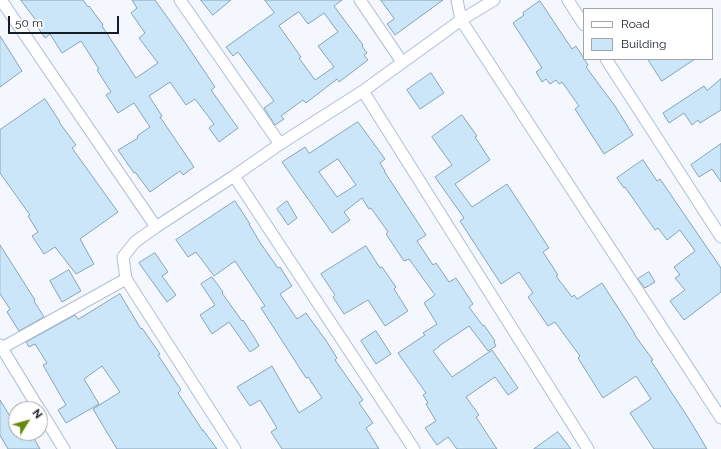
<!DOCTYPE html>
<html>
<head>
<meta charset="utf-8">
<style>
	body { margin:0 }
	#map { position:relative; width:721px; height:449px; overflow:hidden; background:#f4f7fd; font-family:Raleway,sans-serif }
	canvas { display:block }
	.legend { position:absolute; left:583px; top:8px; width:130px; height:52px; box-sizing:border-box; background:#fff; border:1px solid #a2a5a9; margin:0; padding:5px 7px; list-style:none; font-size:12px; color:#171d27 }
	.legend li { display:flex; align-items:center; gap:8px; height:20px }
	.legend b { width:20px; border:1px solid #a2a5a9 }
	.north { position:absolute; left:8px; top:401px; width:40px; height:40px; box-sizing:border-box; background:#fff; border:1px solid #a2a5a9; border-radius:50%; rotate:53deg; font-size:11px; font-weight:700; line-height:16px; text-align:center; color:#171d27 }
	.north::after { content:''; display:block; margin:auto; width:14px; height:18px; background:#66890e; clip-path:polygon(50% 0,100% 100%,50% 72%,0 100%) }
	.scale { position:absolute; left:8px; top:16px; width:111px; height:18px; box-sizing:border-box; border:2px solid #171d27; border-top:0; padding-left:5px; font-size:12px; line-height:14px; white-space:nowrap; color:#171d27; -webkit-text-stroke:3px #fff; paint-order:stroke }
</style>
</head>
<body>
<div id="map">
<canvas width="721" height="449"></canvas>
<ul class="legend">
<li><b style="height:5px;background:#fff"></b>Road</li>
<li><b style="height:11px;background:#cbe6f8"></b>Building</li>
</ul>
<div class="north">N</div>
<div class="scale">50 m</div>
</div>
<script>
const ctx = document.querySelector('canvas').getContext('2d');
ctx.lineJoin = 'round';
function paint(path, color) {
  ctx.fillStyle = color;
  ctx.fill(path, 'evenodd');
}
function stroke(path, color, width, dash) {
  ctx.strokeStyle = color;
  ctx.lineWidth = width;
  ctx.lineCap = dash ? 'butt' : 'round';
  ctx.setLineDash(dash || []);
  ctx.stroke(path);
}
const building = new Path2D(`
	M21,0H83L88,7L89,6L103,25L102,26L136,78L158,63L139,38L145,33L131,13L137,8L132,0H155L182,38L215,87L211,90L238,128L219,142L209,128L214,124L195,99L186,105L170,82L149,96L162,116L160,117L194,167L183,175L180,171L150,192L135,172L134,173L118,150L138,138L137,136L150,127L134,103L118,113L106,95L111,92L97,70L99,69L81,41L62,53L50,34L45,38L34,22L36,21Z
	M201,0H231L213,15Z
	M265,0H342L334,6L363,45L362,46L367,53L364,55L368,60L339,82L337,79L306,103L303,100L281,116L284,119L275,125L264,108L274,101L238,52L233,56L226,47L274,13ZM299,12L308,24L324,13L338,32L318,46L334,67L315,80L299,58L301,57L279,26Z
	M381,0H443L395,35L387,24L394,19Z
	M540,1L572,49L576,46L588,65L586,67L615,106L633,135L604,154L575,109L579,106L562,82L559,84L556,80L550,84L546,79L542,82L536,72L542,68L513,23L524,15L523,13Z
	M0,36L22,71L0,87Z
	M648,59H695L662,81Z
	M431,73L444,93L420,109L407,90Z
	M721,79V110L700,123L698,120L692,125L684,113L669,123L663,113L704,86L707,90Z
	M45,99L60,122H59L76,145L72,148L118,212L80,239L94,264L76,274L55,247L44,254L32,236L38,232L28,216L30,215L0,173V130Z
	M462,115L477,136L475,137L490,160L455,184L472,207L507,184L549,248L543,252L558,275L556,276L572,297L574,295L577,299L602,283L635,334H634L653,360L651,361L689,419L707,449H654L630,413L651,399L636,376L603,398L578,358L580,356L555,322L548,326L528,297L533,293L519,272L501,284L460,221L464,218L435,177L452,165L432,137Z
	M358,122L385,159L380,163L385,171H384L426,235L417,241L433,265L436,263L449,282L456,278L473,304L469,307L483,326L484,325L495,341L494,342L496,346L488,351L469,326L439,346V347L433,351L452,377L492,350L518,388L508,395L495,377L466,397L479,415L476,417L497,449H457L448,437L437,445L425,428L436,421L426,404L428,403L423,395L426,393L398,353L425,335L423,333L437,324L424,303L435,295L409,259L404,261L386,234L388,232L371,208L369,209L362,198L344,212L350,220L332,233L282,162L305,147L309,153ZM338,159L356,185L337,197L319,172Z
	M721,144V182L712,169L699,177L691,165Z
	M643,160L657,181L660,179L721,268V292L684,320L670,301L685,290L675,278L680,275L674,267L695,251L680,230L667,240L658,228L655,230L625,187L624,188L617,178Z
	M235,201L250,224H249L261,244L278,268L280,267L292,286L280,294L297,319L306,313L327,342L337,358L335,360L363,400L359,403L373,423L366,428L379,449H282L271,432L277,428L260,400L250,406L237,387L272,366L299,413L322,398L308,377L306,378L261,308L265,306L235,261L214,276L196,252L188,257L176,240Z
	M287,201L297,218L288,225L277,209Z
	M0,245L35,300L34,301L44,317L19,331L7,312L10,309L0,294Z
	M366,246L380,268L382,267L396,287L394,289L408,311L385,326L368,300L344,314L333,297L335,295L321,274Z
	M155,253L168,272L162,276L176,295L167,302L139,263Z
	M69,270L81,291L62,302L50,281Z
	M649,272L655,282L645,288L638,279Z
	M212,277L223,292L222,293L242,321L243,320L257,342L259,346L250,352L229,322L212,334L200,315L215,305L201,284Z
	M120,294L141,329L142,328L160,354L158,355L181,390L178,393L203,431V430L217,449H117L93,409L120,392L102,366L84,379L99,404L66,423L58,410L66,405L43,365L47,363L35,344L29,347L26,342L75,315L78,319Z
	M376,331L391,354L376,364L361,341Z
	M0,400L16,426V433H31L40,449H8L0,435Z
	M558,432L571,449H534Z`);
const minor = new Path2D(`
	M1,0L156,227
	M180,0L280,144
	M360,0L402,62
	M457,0L461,20L721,418
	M568,0L584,25
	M606,59L721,237
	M363,91L588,449
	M234,176L414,449
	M0,345L39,409
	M0,349L126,279
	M40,410L64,449
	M235,449L126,279L123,257L135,242L156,227L234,176L280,144L363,91L461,20L494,0`);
paint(building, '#cbe6f8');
stroke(building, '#86a4b7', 1);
stroke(minor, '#afbeda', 13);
stroke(minor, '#fff', 11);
</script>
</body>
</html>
